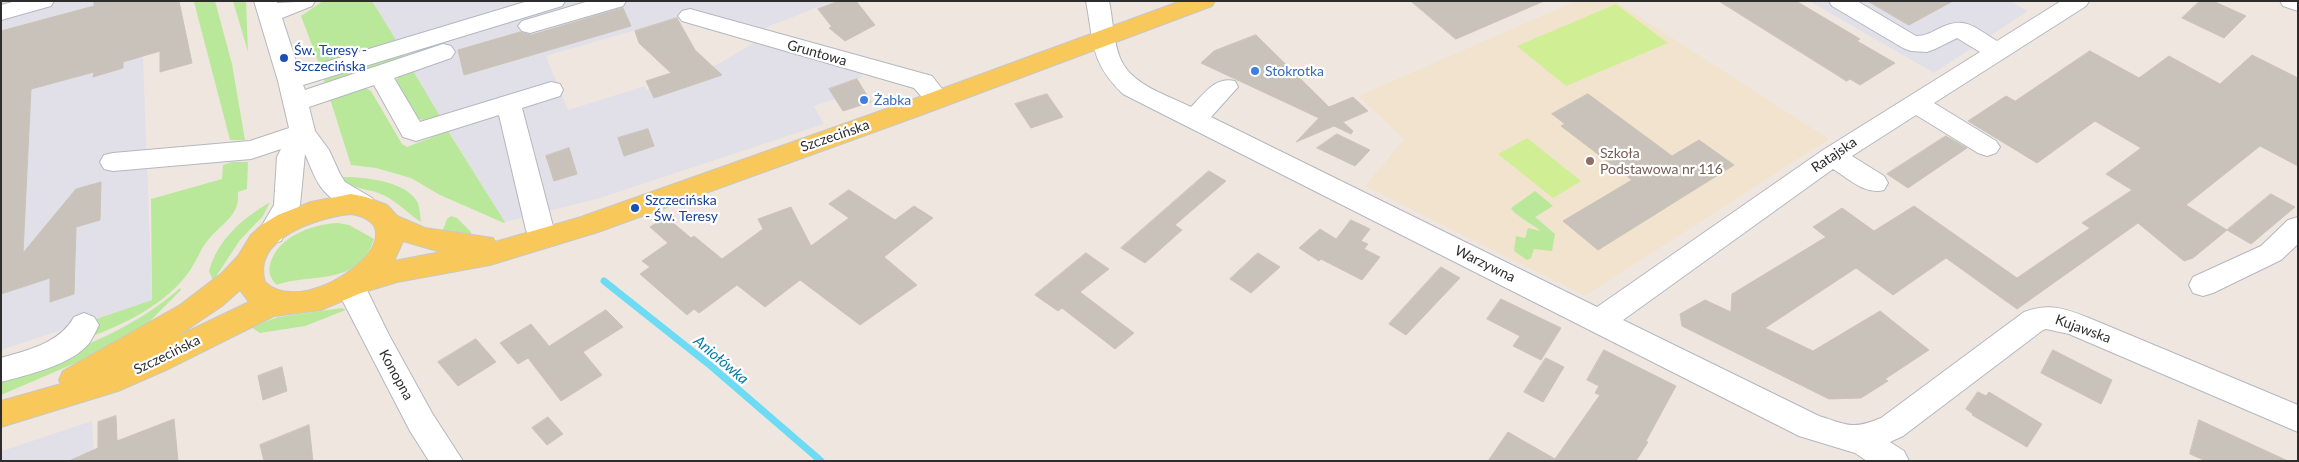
<!DOCTYPE html>
<html>
<head>
<meta charset="utf-8">
<style>
	body { margin:0 }
	#map { position:relative; width:2299px; height:462px; overflow:hidden; background:#efe7df; font-family:Lato,sans-serif }
	canvas { display:block }
	.frame { position:absolute; inset:0; border:2px solid #2d2d2d; pointer-events:none }
</style>
</head>
<body>
<div id="map">
<canvas width="2299" height="462"></canvas>
<div class="frame"></div>
</div>
<script>
const ctx = document.querySelector('canvas').getContext('2d');
ctx.lineJoin = 'round';
function paint(path, color) {
  ctx.fillStyle = color;
  ctx.fill(path, 'evenodd');
}
function stroke(path, color, width, dash) {
  ctx.strokeStyle = color;
  ctx.lineWidth = width;
  ctx.lineCap = dash ? 'butt' : 'round';
  ctx.setLineDash(dash || []);
  ctx.stroke(path);
}
function write(font, color, halo, rows, align = 'center') {
  ctx.font = font + ' Lato,sans-serif';
  ctx.lineWidth = 4.5;
  ctx.setLineDash([]);
  ctx.textBaseline = 'middle';
  ctx.strokeStyle = halo;
  ctx.fillStyle = color;
  for (const [text, x, y, turn = 0] of rows) {
    ctx.save();
    ctx.translate(x, y);
    ctx.rotate((+turn || 0) * Math.PI / 180);
    ctx.textAlign = isNaN(turn) ? turn : align;
    if (halo) ctx.strokeText(text, 0, 0);
    ctx.fillText(text, 0, 0);
    ctx.restore();
  }
}
const industrial = new Path2D(`
	M1,1H179L192,63L160,72V52L143,56L152,300L1,350Z
	M372,1H834L762,29L698,12L546,56L568,110L645,86L646,90L685,77L720,63L757,41L857,70L863,77L830,89L835,99L814,106L824,124L600,198L505,222L425,93Z
	M1809,1H2010L2028,11L1934,73Z
	M92,421L94,452L69,461H2V451Z`);
const education = new Path2D(`
	M1576,1H1615L1829,139L1585,296L1365,186L1404,139L1358,96Z`);
const green = new Path2D(`
	M215,1L232,64L245,140H230L194,2Z
	M233,1H246L248,52Z
	M323,1H372L396,40L319,64L301,16Z
	M401,50L405,57L325,83L323,77Z
	M412,69L441,118L428,121L414,118L395,81L401,74Z
	M360,87L366,88L371,91L402,144L407,147L448,131L505,222L504,223L440,195L411,178L376,168L351,165L330,99Z
	M232,162H248L247,189L238,192C240,216 223,222 209,239C200,249 197,261 189,272C166,304 125,324 90,337L97,327L96,319L152,300L151,199L222,179L223,165Z
	M340,177C362,176 408,181 418,203C420,209 420,216 421,222C408,214 397,201 383,195C369,188 350,190 340,177Z
	M1535,191L1553,206L1535,217L1555,234L1552,251L1534,249L1531,258L1527,260L1514,251L1516,236L1525,238L1528,228L1541,231C1534,225 1514,215 1511,208Z
	M270,202L263,216L240,240L213,281L209,271C218,239 242,219 270,202Z
	M451,216L457,218L471,232V237L442,232L447,219Z
	M338,223L349,225L374,239C357,288 312,272 277,285C271,280 268,273 270,265C276,237 313,224 338,223Z
	M180,288L181,290L141,330L87,358L1,395V379C63,354 130,333 180,288Z
	M342,308L346,310L305,326L260,333L251,327L278,317Z`);
const pitch = new Path2D(`
	M1616,4L1668,43L1566,86L1517,46Z
	M1527,138L1581,181L1553,198L1498,154Z`);
const stream = new Path2D(`
	M604,281L711,366L821,461`);
const building = new Path2D(`
	M94,1H179L192,63L160,72V51L123,62V68L93,77L94,72L31,89L23,253L76,189L101,182L100,220L76,227L74,294L50,302V278L1,294V31L94,6Z
	M839,1H856L875,25L845,41L829,28L832,27L818,9Z
	M1411,1H1544L1456,39Z
	M1719,1H1796L1860,39L1857,41L1895,63L1860,85L1850,79L1847,81Z
	M1868,1H1953L1909,25Z
	M2200,1H2213L2246,16L2224,38L2182,18Z
	M623,8L631,26L464,75L458,50L520,32L531,35Z
	M677,18L695,50L722,75L654,98L646,81L671,73L639,43L635,31Z
	M1256,35L1329,107L1353,97L1368,111L1343,122L1353,131L1351,134L1334,126L1296,142L1319,118L1201,63L1214,51Z
	M2090,51L2139,78L2169,56L2220,84L2252,55L2298,78V166L2260,146L2186,205L2227,230L2193,258L2184,261L2138,223L2017,309L1946,258L1893,295L1856,268L1765,328L1813,351L1880,311L1929,350L1885,379L1888,381L1861,398L1829,399L1682,326L1680,314L1705,300L1731,312L1732,294L1826,237L1813,227L1842,208L1874,231L1914,206L2017,278L2090,228L2082,223L2132,190L2106,174L2141,148L2095,121L2037,163L1968,121L2006,96L2015,101Z
	M857,79L871,102L843,111L829,89Z
	M1047,94L1063,117L1031,128L1015,104Z
	M1588,94L1672,156L1699,140L1734,165L1598,250L1563,221L1632,180L1561,126L1565,124L1552,114Z
	M648,129L654,146L624,156L618,138Z
	M1337,134L1370,150L1355,166L1317,148Z
	M1946,136L1967,148L1908,188L1887,174Z
	M569,148L577,174L554,181L546,156Z
	M1209,171L1226,181L1175,225L1182,230L1145,263L1121,248Z
	M849,190L895,220L914,206L933,218L884,257L917,285L860,325L800,280L765,307L737,285L699,313L694,309L687,315L640,274L650,267L642,261L668,243L650,227L666,217L691,238L694,236L722,259L763,229L758,219L791,207L811,246L849,218L829,204Z
	M2271,194L2295,207L2251,244L2227,230Z
	M1351,220L1370,229L1361,241L1368,244L1364,249L1380,257L1362,280L1321,259L1319,261L1299,248L1320,229L1336,239Z
	M1086,253L1109,269L1080,292L1134,333L1115,349L1062,308L1058,311L1035,295Z
	M1258,253L1280,267L1251,293L1230,279Z
	M1441,267L1460,278L1406,335L1389,324Z
	M1501,299L1561,328L1541,360L1513,346L1520,336L1487,319Z
	M606,310L623,327L583,352L602,375L561,401L528,358L518,364L500,343L531,324L549,346Z
	M476,339L496,362L458,386L438,362Z
	M1604,350L1676,386L1646,441L1648,442L1636,461H1488L1508,432L1555,459L1600,395L1595,393L1599,386L1587,380Z
	M2053,350L2112,380L2101,404L2041,373Z
	M1546,358L1564,367L1543,402L1524,392Z
	M282,367L287,391L263,400L258,376Z
	M1978,392L1986,396L1989,392L2042,424L2027,447L1972,415L1973,414L1966,409Z
	M116,416L117,441L174,419L178,461H69L98,448V422Z
	M548,417L563,434L547,445L532,428Z
	M2199,420L2288,461H2206L2190,454Z
	M309,425L313,461H264L260,445Z`);
const minor = new Path2D(`
	M16,1H54L51,6L1,20V5Z
	M254,1H277V3L315,1L312,6L282,18L299,70L528,1H565L562,6L303,85L305,90L443,44L451,46L455,52L451,58L394,78L420,122L551,82L560,84L563,90L560,96L522,108L554,230L558,238L554,245L544,248L534,245L526,230L499,115L416,141L403,137L374,85L309,107L315,131L329,150L340,174L345,182L372,198L375,205L372,212C360,216 353,212 343,206C318,191 316,179 305,154L300,205L281,241L271,244L261,241L257,234L274,205L277,157L281,149L251,159L113,171L104,169L100,162L104,155L113,153L250,141L289,128L278,81Z
	M589,1H626L623,6L530,33L522,31L518,26L522,21Z
	M1086,1H1109C1113,20 1113,40 1120,58C1131,85 1167,95 1191,107C1204,94 1215,76 1235,81L1238,87L1211,117L1597,307L1823,150L1980,52L1957,38L1935,49L1927,52L1911,51L1903,48L1832,6L1829,1H1857L1916,36C1925,36 1930,33 1938,29C1966,15 1973,27 1997,41L2061,1H2089L2086,6L1934,103L1996,141L2000,147L1996,153L1987,156L1978,153L1916,115L1852,156L1884,176L1888,183L1884,190C1865,195 1849,179 1833,169L1623,320L1819,416C1848,425 1852,430 1881,418L2024,312C2050,303 2064,308 2089,318L2298,405V432L2069,334L2046,329L2043,330L1903,436L1890,442L1904,451L1909,461H1867L1855,453L1799,436L1123,94C1090,62 1094,43 1086,1Z
	M2280,1H2298V11L2283,6Z
	M690,9L932,76L950,99L947,105C929,110 925,100 914,88L682,21L678,16L682,11Z
	M2298,217V244L2281,260L2213,293L2203,296L2193,293L2189,285L2193,277L2261,246L2288,220Z
	M349,275L359,278L367,290L389,335L432,413L463,461H429L410,431L335,286L339,278Z
	M84,313L94,317L99,325C96,331 93,337 90,342C73,365 27,375 1,382V358C28,350 60,343 74,317Z`);
const major = new Path2D(`
	M1181,1H1215L1212,6L921,115L598,232L490,265L397,282L361,293L321,310L274,316L166,370L118,391L1,427V401L61,384L59,380L63,371L180,305L222,273L238,256L251,235L263,224L278,215L311,202L351,194L366,197L387,205L397,216L425,228L493,238L495,242L581,217L903,103ZM351,214C428,228 308,323 265,282C251,238 319,217 351,214ZM403,241L441,252L394,261ZM240,290L249,302L176,337L222,306Z`);
const markers = [
	[284,58,5,"#1a4fb4"],
	[1255,71,5,"#3f7fe0"],
	[864,100,5,"#3f7fe0"],
	[1590,161,5,"#8d6e63"],
	[635,208,5,"#1a4fb4"]
];
const transitNames = [
	["Św. Teresy -",294,50],
	["Szczecińska",294,66],
	["Szczecińska",645,200],
	["- Św. Teresy",645,216]
];
const streetNames = [
	["Gruntowa",817,53,16],
	["Szczecińska",835,136,-19],
	["Ratajska",1834,155,-34],
	["Warzywna",1485,264,26],
	["Kujawska",2083,329,20],
	["Szczecińska",167,355,-26],
	["Konopna",396,375,61]
];
const shopNames = [
	["Stokrotka",1265,71],
	["Żabka",874,100]
];
const educationNames = [
	["Szkoła",1600,153],
	["Podstawowa nr 116",1600,169]
];
const waterNames = [
	["Aniołówka",721,360,40]
];
paint(industrial, '#e1e0e8');
paint(education, '#f1e3ce');
paint(green, '#bae89a');
paint(pitch, '#d0ef95');
stroke(stream, '#6edbf5', 7);
paint(building, '#c8c2ba');
stroke(building, '#cbc3b8', 1);
stroke(minor, '#b3b7c1', 2);
stroke(major, '#c8c8c8', 2);
paint(minor, '#fff');
paint(major, '#f8c85b');
for (const [x, y, r, color] of markers) {
  const dot = new Path2D();
  dot.arc(x, y, r, 0, 2 * Math.PI);
  ctx.fillStyle = color;
  ctx.fill(dot);
  stroke(dot, '#fff', 2);
}
write('14px', '#164399', '#fff', transitNames, 'left');
write('14px', '#2d2d2d', '#fff', streetNames);
write('14px', '#366cbe', '#fff', shopNames, 'left');
write('14px', '#785e54', '#fff', educationNames, 'left');
write('italic 15px', '#077ca7', '#fff', waterNames);
</script>
</body>
</html>
